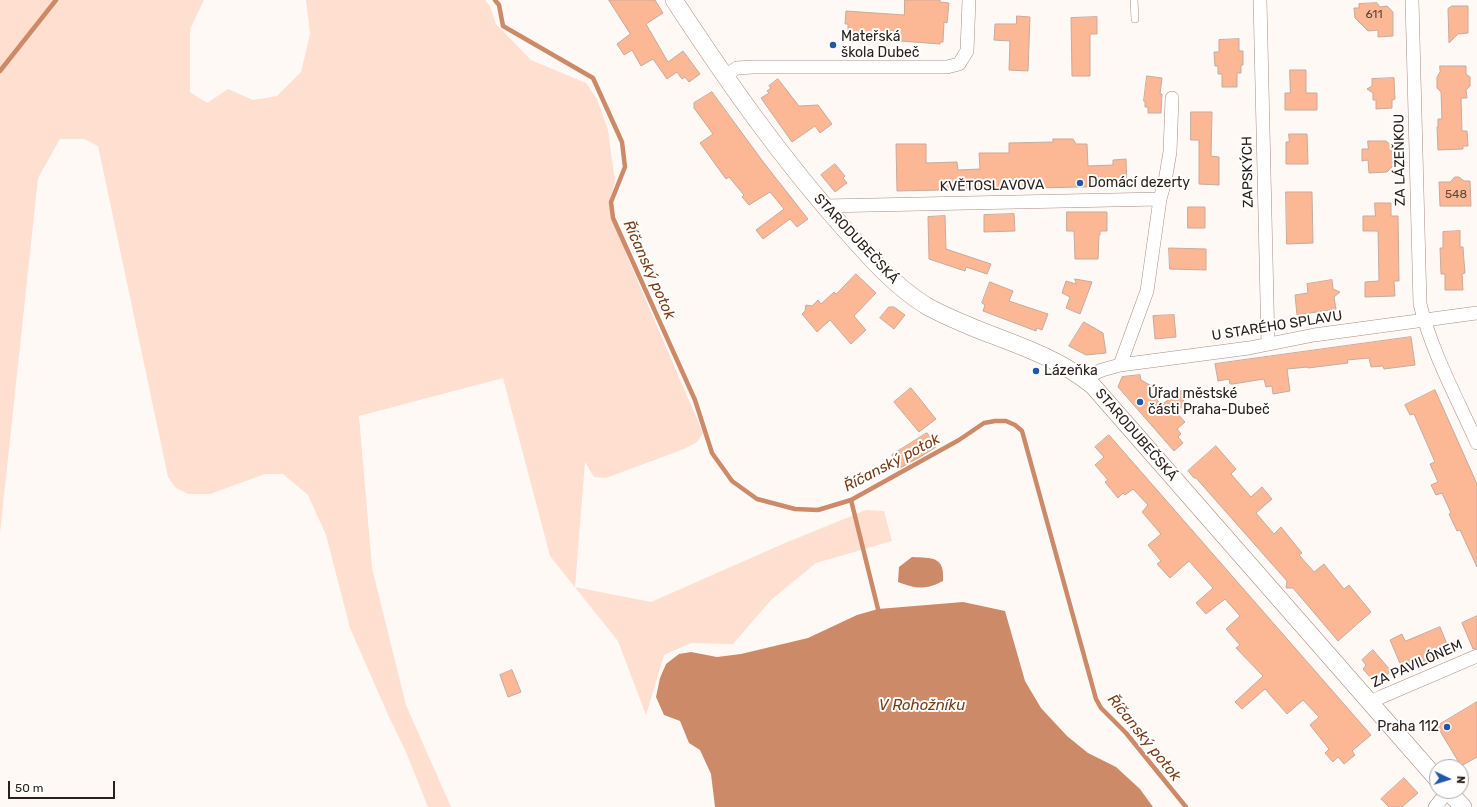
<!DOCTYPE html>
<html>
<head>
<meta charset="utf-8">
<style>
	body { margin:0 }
	#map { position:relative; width:1477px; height:807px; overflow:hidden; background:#fff9f6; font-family:Rubik,sans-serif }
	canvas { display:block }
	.north { position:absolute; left:1429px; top:759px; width:40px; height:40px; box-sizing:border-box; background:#fff; border:1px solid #aaa6a4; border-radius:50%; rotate:94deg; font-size:11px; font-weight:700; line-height:16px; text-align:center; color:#2b211c }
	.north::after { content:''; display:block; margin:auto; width:14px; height:18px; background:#1f57a9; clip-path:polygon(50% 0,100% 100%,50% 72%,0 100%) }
	.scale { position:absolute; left:8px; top:781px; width:107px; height:18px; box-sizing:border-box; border:2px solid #2b211c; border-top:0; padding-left:5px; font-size:12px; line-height:14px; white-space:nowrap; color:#2b211c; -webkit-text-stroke:3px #fff; paint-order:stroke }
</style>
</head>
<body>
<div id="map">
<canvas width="1477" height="807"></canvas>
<div class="north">N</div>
<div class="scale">50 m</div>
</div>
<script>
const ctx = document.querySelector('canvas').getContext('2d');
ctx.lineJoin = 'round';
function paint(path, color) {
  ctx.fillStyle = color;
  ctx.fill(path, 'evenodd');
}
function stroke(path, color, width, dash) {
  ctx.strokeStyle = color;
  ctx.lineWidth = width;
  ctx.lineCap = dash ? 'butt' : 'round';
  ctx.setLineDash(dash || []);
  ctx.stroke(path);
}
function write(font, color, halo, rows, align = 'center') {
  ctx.font = font + ' Rubik,sans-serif';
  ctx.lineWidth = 4;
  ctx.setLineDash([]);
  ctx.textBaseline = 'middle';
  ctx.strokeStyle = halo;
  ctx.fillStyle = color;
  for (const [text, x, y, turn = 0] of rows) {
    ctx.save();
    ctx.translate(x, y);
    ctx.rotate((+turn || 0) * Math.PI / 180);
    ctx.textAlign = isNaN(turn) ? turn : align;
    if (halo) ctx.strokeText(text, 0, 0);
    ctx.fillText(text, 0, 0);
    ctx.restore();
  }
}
const green = new Path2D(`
	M0,0H204L190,29V92L207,103L228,89L253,100L277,96L301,72L310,34L306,0H485L490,6L496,24L531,60L586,83L597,99L608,130L615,182L609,203L612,215L620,230L626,254L703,433L697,442L684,449L606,478L594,477L585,462L575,587L651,602L785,543L866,510L884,511L892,541L816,563L771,600L733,644L691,643L664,655L646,715L618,641L550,556L503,378L359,416L372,568L406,705L451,807H428L406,752L389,717L350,628L326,535L308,495L283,474H265L210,494H188L175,487L168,477L98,146L84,139H60L38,178L0,533Z`);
const water = new Path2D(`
	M912,557C932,558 945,556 943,581C926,590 916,589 898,582L899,567Z
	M963,602L1005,611L1025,681L1041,708L1067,736L1088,753L1116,767L1140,789L1153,807H715L711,774L700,750L689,743L680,721L664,715L656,697L660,678L666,664L679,654L691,652L717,657L741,654L808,638L857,615L878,609Z`);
const stream = new Path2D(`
	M495,0L499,5L503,26L593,78L622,142L625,167L611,202L613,218L695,400L712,453L732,481L757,499L795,509L818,510L851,500L959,440L984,423L995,421H1006L1015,425L1022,431L1096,699L1101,708L1126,733L1186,807
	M0,71L56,0
	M851,500L878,609`);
const building = new Path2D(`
	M609,0H655L663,13L646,24L668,62L683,51L700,74L689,82L685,77L682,79L677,72L667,79L653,59L641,66L632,50L624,55L617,44L630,34Z
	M905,0H940V2L949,3L947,23L944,22L943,42H940V44L848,37V24H845L846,11L904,15Z
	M1377,3L1380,7L1387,6L1393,12V36L1378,37V30L1368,31L1355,18L1354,8H1359V4Z
	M1452,6H1468V33L1458,34L1449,43L1448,9Z
	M1017,16L1030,17L1028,71L1009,70L1010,41L994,40L995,24H1016Z
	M1097,17V34H1090V76H1072L1071,18Z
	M1239,39V51H1243V65H1241V73H1237V87H1222V74H1218V66H1215L1214,52H1219V40Z
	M1440,66H1466V74L1470,77V86L1466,90L1467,98H1461L1462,131H1467L1468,146H1463V149L1438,150L1437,127H1438V119H1442L1441,92L1437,88V77L1440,72Z
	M1290,70H1306V93H1317V110H1285V93H1290Z
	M1147,76L1162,78L1160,94H1162L1161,113H1148V107H1145V101H1144Z
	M1394,78L1395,99L1392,100V108L1376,109V100H1373V93L1367,89L1372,86V79Z
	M778,79L799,106L818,105L832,124L820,133L815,126L792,142L761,98L769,93L767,91L771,88L769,86Z
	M712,92L764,163L808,219L797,227L790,219L763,239L756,230L784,209L770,192L749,205L742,197L744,195L729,177L726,179L700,143L713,134L694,108V103Z
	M1191,112H1212L1211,156L1219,157V185L1199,184V140H1191Z
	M1289,134H1307L1308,164H1286V142H1289Z
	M1053,139H1073L1076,144H1087L1088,166L1113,165V160L1126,159L1127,186L897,191L896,144H926V163L957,162L958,170L980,169L979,153H1009V143L1053,142Z
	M1368,141H1386L1394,148V165L1387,172L1369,173L1368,160L1362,161V149H1368Z
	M835,164L845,176L843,178L847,183L835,192L821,175Z
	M1455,177H1459L1464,181H1470L1471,206H1440L1439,182H1450Z
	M1286,192H1312L1313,243L1287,244Z
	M1375,203H1391V216H1398L1399,281H1394L1395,296L1365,297V282L1379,281L1378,231H1363V216H1375Z
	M1188,207H1205V228H1188Z
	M1067,212H1107V231H1100V235H1099L1098,259H1075L1074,231H1067Z
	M1014,214L1015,231L984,232V215Z
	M945,216L946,249L991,264L987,274L966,267L965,271L929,259L928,217Z
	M1460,231V247H1463L1464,261L1465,273L1462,274L1463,290H1445V274H1441L1440,248H1443V232Z
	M1169,248L1206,249V270L1170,269Z
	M856,274L876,293L854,316L866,330L851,344L830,320L817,332L802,314L805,311L806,305L812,306L818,300L821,304L834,292L836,294Z
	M1075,279L1092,282L1080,314L1066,308L1070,297L1062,293L1066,281L1076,284Z
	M1332,280L1333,289L1340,292L1334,297L1336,309L1297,315L1295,295L1308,293L1307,284Z
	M990,282L1013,291L1009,301L1048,314L1042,330L1037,328L1036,331L983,311L985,305L982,303Z
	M889,307H894L905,315L894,329L880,318Z
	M1174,315L1176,337L1155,339L1153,316Z
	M1084,322L1103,333L1106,353L1086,355L1069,346Z
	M1411,337L1415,365L1384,369L1383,366L1371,367L1369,358L1347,360L1348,363L1308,368V367L1287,369L1290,391L1273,394L1272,386L1266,387L1264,379L1233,384H1230L1229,379L1218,381L1215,364Z
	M1140,375L1141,380L1150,385V391L1161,405L1182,390L1184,405L1176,412L1185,422L1177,429L1181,434L1178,437L1183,443L1174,451L1118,387L1122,377Z
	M911,388L936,419L919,432L894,402Z
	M1435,390L1477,484V567L1460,530L1457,531L1449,514L1451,513L1442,493L1436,495L1431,485L1438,482L1430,464L1435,462L1414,414L1410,415L1405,405Z
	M927,433L935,443L934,444L936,447L920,457L900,468L892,455Z
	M1109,435L1371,735L1352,751L1355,755L1344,764L1338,757L1333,762L1325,753L1329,749L1310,725L1319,717L1303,700L1287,714L1265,689L1242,709L1235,702L1263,676L1236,648L1240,645L1226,629L1240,616L1225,599L1206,614L1196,603L1213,588L1189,561L1170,578L1157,564L1161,561L1148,545L1161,534L1142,512L1148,505L1133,489L1125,495L1123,493L1118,498L1105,482L1108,480L1095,465L1104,457L1095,447Z
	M1216,446L1236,469L1231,474L1251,497L1262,487L1272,499L1256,513L1274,534L1281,527L1302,553L1299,555L1314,572L1324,564L1344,589L1349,585L1371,612L1338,641L1293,588H1286L1287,581L1196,478H1194L1188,471Z
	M1477,616V648L1473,649L1462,623Z
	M1440,627L1447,644L1440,647L1442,655L1423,663L1421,660L1402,668L1390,640L1402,634L1405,641Z
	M1373,650L1391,671L1376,684L1363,669L1366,665L1362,660Z
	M512,670L521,692L508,697L500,675Z
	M1477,702V757L1461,766L1437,726Z
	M1404,778L1418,793L1402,807H1389L1381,799Z`);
const service = new Path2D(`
	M1134,0L1135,19`);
const minor = new Path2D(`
	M1260,0L1268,344
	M1412,0L1420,304C1432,353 1457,398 1477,443
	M725,76L737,68L753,67H947L959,64L967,51L969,0
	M824,206L1160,199
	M1120,365L1147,291L1160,199L1165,181L1170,152L1172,98
	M1084,378L1102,370L1120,365L1249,348L1314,335L1477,313
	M1370,702L1381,697L1477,656
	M1435,807L1448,791`);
const tertiary = new Path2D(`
	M674,0C727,81 783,161 848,233C871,259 895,286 925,305C940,314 958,321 974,328C1015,344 1059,358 1093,386L1437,779
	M1448,791L1463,807`);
const markers = [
	[833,45,4,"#1f57a9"],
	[1080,183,4,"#1f57a9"],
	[1036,371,4,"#1f57a9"],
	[1140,402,4,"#1f57a9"],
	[1447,727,4,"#1f57a9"]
];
const numberNames = [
	["611",1374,15],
	["548",1456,195]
];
const poiNames = [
	["Mateřská",841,37],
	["škola Dubeč",841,53],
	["Domácí dezerty",1088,183],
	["Lázeňka",1044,371],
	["Úřad městské",1148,394],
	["části Praha-Dubeč",1148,410],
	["Praha 112",1439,727,"right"]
];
const streetNames = [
	["ZA LÁZEŇKOU",1400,160,-91],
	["ZAPSKÝCH",1248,172,-91],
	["KVĚTOSLAVOVA",992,186,-1],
	["STARODUBEČSKÁ",856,239,47],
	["U STARÉHO SPLAVU",1277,326,-9],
	["STARODUBEČSKÁ",1136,435,49],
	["ZA PAVILÓNEM",1417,664,-24]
];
const waterNames = [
	["Říčanský potok",649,270,66],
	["Říčanský potok",892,463,-28],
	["V Rohožníku",922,706],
	["Říčanský potok",1144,738,51]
];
paint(green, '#fedfd0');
paint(water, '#cc8a68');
stroke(stream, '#cc8a68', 4.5);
paint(building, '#fcb794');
stroke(building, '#c6ab9e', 1);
stroke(service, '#a88e82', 8);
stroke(minor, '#a88e82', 14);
stroke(tertiary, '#a88e82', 18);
stroke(service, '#fff', 7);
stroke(minor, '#fff', 13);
stroke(tertiary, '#fff', 17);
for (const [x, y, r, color] of markers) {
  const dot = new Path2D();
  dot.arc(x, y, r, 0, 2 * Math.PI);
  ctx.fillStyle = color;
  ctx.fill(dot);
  stroke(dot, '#fff', 1.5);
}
write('12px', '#5f463a', null, numberNames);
write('14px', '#2b211c', '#fff', poiNames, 'left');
write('14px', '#2b211c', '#fff', streetNames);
write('italic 15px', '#793c17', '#fff', waterNames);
</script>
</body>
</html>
